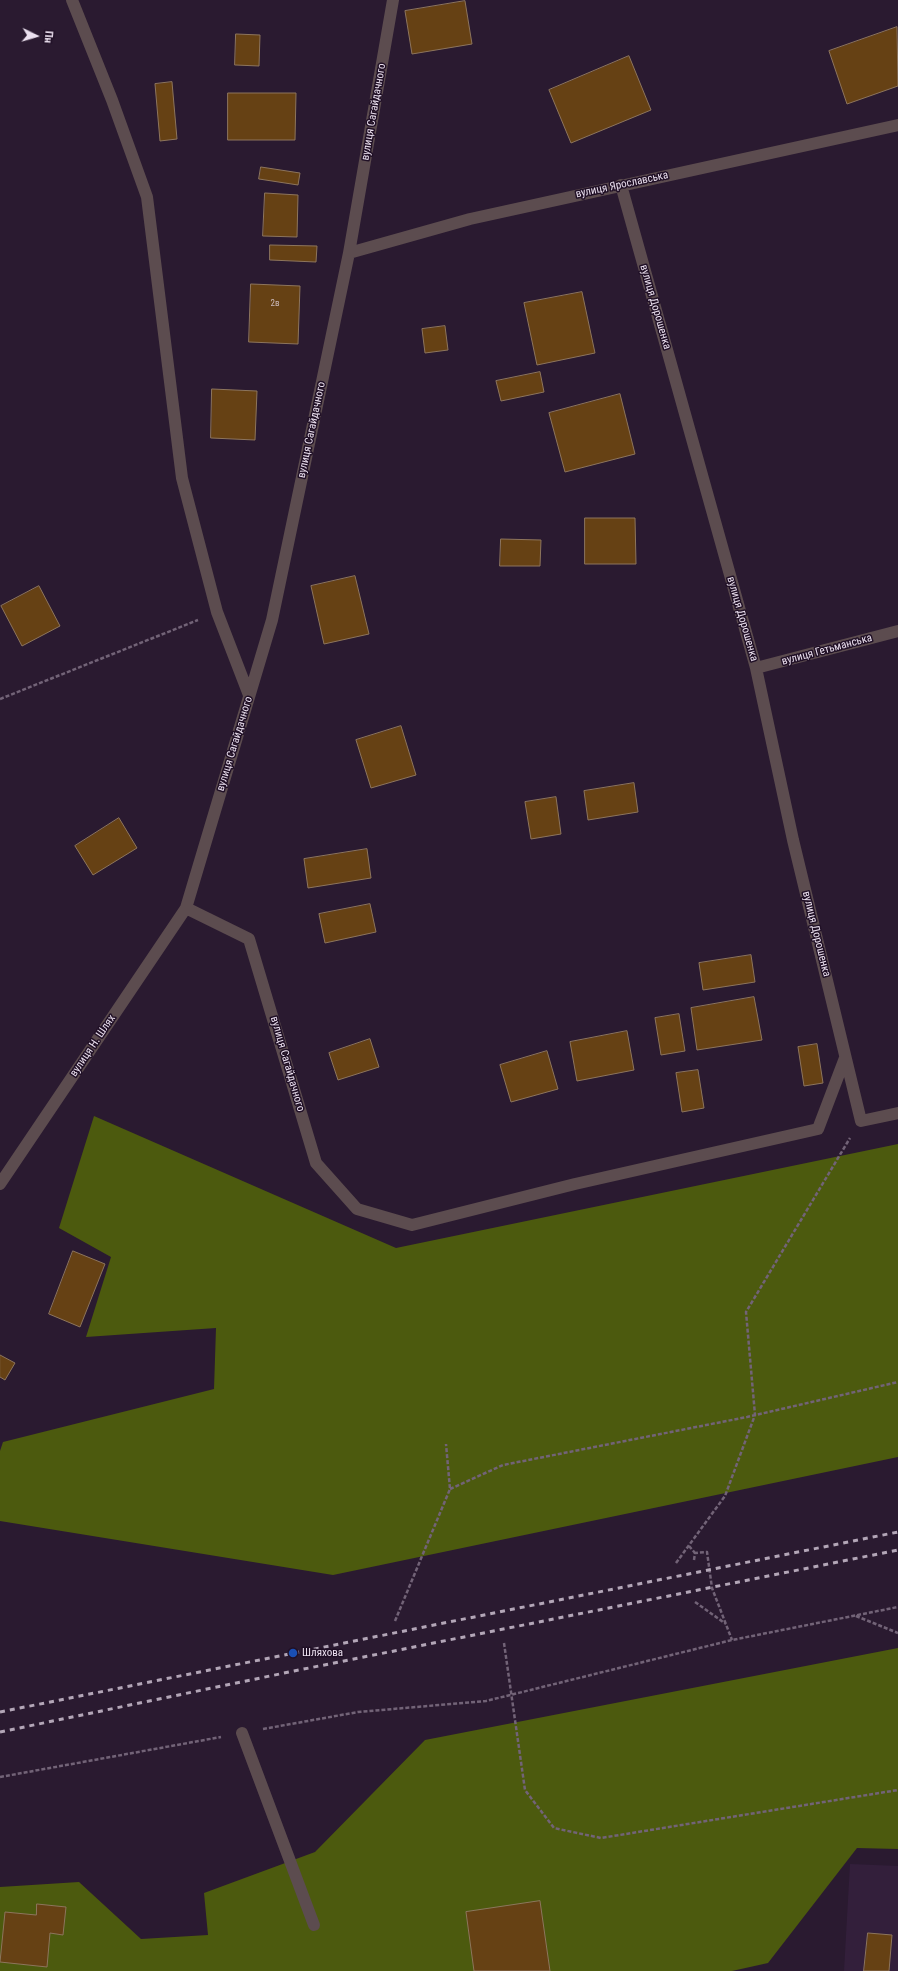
<!DOCTYPE html>
<html>
<head>
<meta charset="utf-8">
<style>
	body { margin:0 }
	#map { position:relative; width:898px; height:1971px; overflow:hidden; background:#2a1a30; font-family:"Roboto Condensed",sans-serif }
	canvas { display:block }
	.north { position:absolute; left:16px; top:16px; width:40px; height:40px; -webkit-text-stroke:3px #201026; paint-order:stroke; rotate:95deg; font-size:11px; font-weight:700; line-height:16px; text-align:center; color:#ebe0ef }
	.north::after { content:''; display:block; margin:auto; width:14px; height:18px; background:#ebe0ef; clip-path:polygon(50% 0,100% 100%,50% 72%,0 100%) }
</style>
</head>
<body>
<div id="map">
<canvas width="898" height="1971"></canvas>
<div class="north">Пн</div>
</div>
<script>
const ctx = document.querySelector('canvas').getContext('2d');
ctx.lineJoin = 'round';
function paint(path, color) {
  ctx.fillStyle = color;
  ctx.fill(path, 'evenodd');
}
function stroke(path, color, width, dash) {
  ctx.strokeStyle = color;
  ctx.lineWidth = width;
  ctx.lineCap = dash ? 'butt' : 'round';
  ctx.setLineDash(dash || []);
  ctx.stroke(path);
}
function write(font, color, halo, rows, align = 'center') {
  ctx.font = font + ' "Roboto Condensed",sans-serif';
  ctx.lineWidth = 3;
  ctx.setLineDash([]);
  ctx.textBaseline = 'middle';
  ctx.strokeStyle = halo;
  ctx.fillStyle = color;
  for (const [text, x, y, turn = 0] of rows) {
    ctx.save();
    ctx.translate(x, y);
    ctx.rotate((+turn || 0) * Math.PI / 180);
    ctx.textAlign = isNaN(turn) ? turn : align;
    if (halo) ctx.strokeText(text, 0, 0);
    ctx.fillText(text, 0, 0);
    ctx.restore();
  }
}
const built = new Path2D(`
	M850,1864L898,1866V1971H844Z`);
const forest = new Path2D(`
	M94,1116L396,1248L898,1144V1457L333,1575L0,1521V1451L3,1442L214,1389L216,1328L86,1337L111,1257L59,1228Z
	M898,1648V1849L857,1848L768,1963L732,1971H0V1887L79,1882L141,1939L208,1935L204,1893L315,1852L425,1740Z`);
const building = new Path2D(`
	M465,1L472,44L412,54L405,11Z
	M897,27L898,86L847,104L829,51Z
	M236,34L260,35L259,66L235,65Z
	M629,56L651,110L571,143L549,90Z
	M172,82L177,139L160,141L155,84Z
	M228,93H296L295,140H228Z
	M261,167L300,173L298,185L259,179Z
	M265,193L298,195L297,237L263,236Z
	M270,245L317,246L316,262L270,260Z
	M251,284L300,286L298,344L249,342Z
	M582,292L595,353L537,365L524,303Z
	M445,326L448,350L425,353L422,329Z
	M540,372L544,392L501,401L496,381Z
	M212,389L257,391L255,440L211,438Z
	M620,394L635,454L565,472L549,413Z
	M585,518H635L636,564H585Z
	M501,539L541,540L540,566H500Z
	M355,576L369,634L324,644L311,586Z
	M39,586L60,626L22,646L1,606Z
	M401,726L416,775L371,788L356,740Z
	M634,783L638,812L588,820L584,791Z
	M556,797L561,834L531,839L525,802Z
	M119,818L137,848L93,875L75,846Z
	M367,849L371,878L308,888L304,859Z
	M370,904L376,932L325,943L319,914Z
	M751,955L755,982L703,990L699,963Z
	M754,997L762,1040L697,1050L691,1008Z
	M679,1014L685,1051L661,1055L655,1018Z
	M627,1031L634,1070L577,1081L570,1042Z
	M370,1039L379,1067L338,1080L329,1053Z
	M817,1044L823,1083L804,1086L798,1047Z
	M547,1051L558,1089L511,1102L500,1065Z
	M698,1070L704,1108L682,1112L676,1073Z
	M73,1251L105,1264L80,1327L49,1314Z
	M0,1355L15,1363L5,1380L0,1377Z
	M540,1901L550,1971H474L466,1912Z
	M37,1904L66,1907L63,1935L50,1933L47,1967L0,1962L5,1912L36,1915Z
	M868,1933L892,1935L889,1971H864Z`);
const path = new Path2D(`
	M0,699L198,620
	M450,1489L503,1465L747,1417L898,1382
	M689,1546L695,1553
	M694,1560L695,1553L707,1552L712,1588L732,1640
	M676,1563L725,1496L755,1415L746,1312L850,1138
	M695,1602L726,1624
	M856,1616L898,1633
	M395,1621L450,1489L446,1444
	M504,1643L525,1790L554,1828L601,1838L898,1790
	M263,1729L358,1712L486,1701L732,1640L898,1607
	M0,1777L221,1737`);
const lane = new Path2D(`
	M242,1733L314,1925`);
const street = new Path2D(`
	M72,0L112,100L147,197L182,478L217,612L249,695
	M393,0L349,253L272,620L186,908L249,939L316,1163L357,1209L412,1225L575,1184L818,1129L845,1058
	M621,185L756,668L793,840L861,1121L898,1113
	M349,253L470,219L898,125
	M756,668L898,631
	M0,1184L186,908`);
const rail = new Path2D(`
	M0,1712L898,1532
	M0,1732L294,1671L898,1550`);
const markers = [
	[293,1653,5,"#1a4fb4"]
];
const numberNames = [
	["2в",275,304]
];
const streetNames = [
	["вулиця Сагайдачного",374,112,-80],
	["вулиця Ярославська",622,185,-12],
	["вулиця Дорошенка",655,307,74],
	["вулиця Сагайдачного",312,430,-78],
	["вулиця Дорошенка",742,619,74],
	["вулиця Гетьманська",827,650,-15],
	["вулиця Сагайдачного",235,744,-73],
	["вулиця Дорошенка",816,934,76],
	["вулиця Н. Шлях",93,1046,-56],
	["вулиця Сагайдачного",287,1064,74]
];
const poiNames = [
	["Шляхова",302,1653]
];
paint(built, '#331f3b');
paint(forest, '#4c5a0e');
paint(building, '#664114');
stroke(building, '#8d755d', 1);
stroke(path, '#726377', 2.5, [4, 2]);
stroke(lane, '#5c4c4f', 12);
stroke(street, '#5c4c4f', 12);
stroke(rail, '#b3a6b7', 3, [5, 5]);
for (const [x, y, r, color] of markers) {
  const dot = new Path2D();
  dot.arc(x, y, r, 0, 2 * Math.PI);
  ctx.fillStyle = color;
  ctx.fill(dot);
  stroke(dot, '#201026', 1.5);
}
write('9px', '#cab8b8', null, numberNames);
write('11px', '#ebe0ef', '#201026', streetNames);
write('11px', '#ebe0ef', '#201026', poiNames, 'left');
</script>
</body>
</html>
